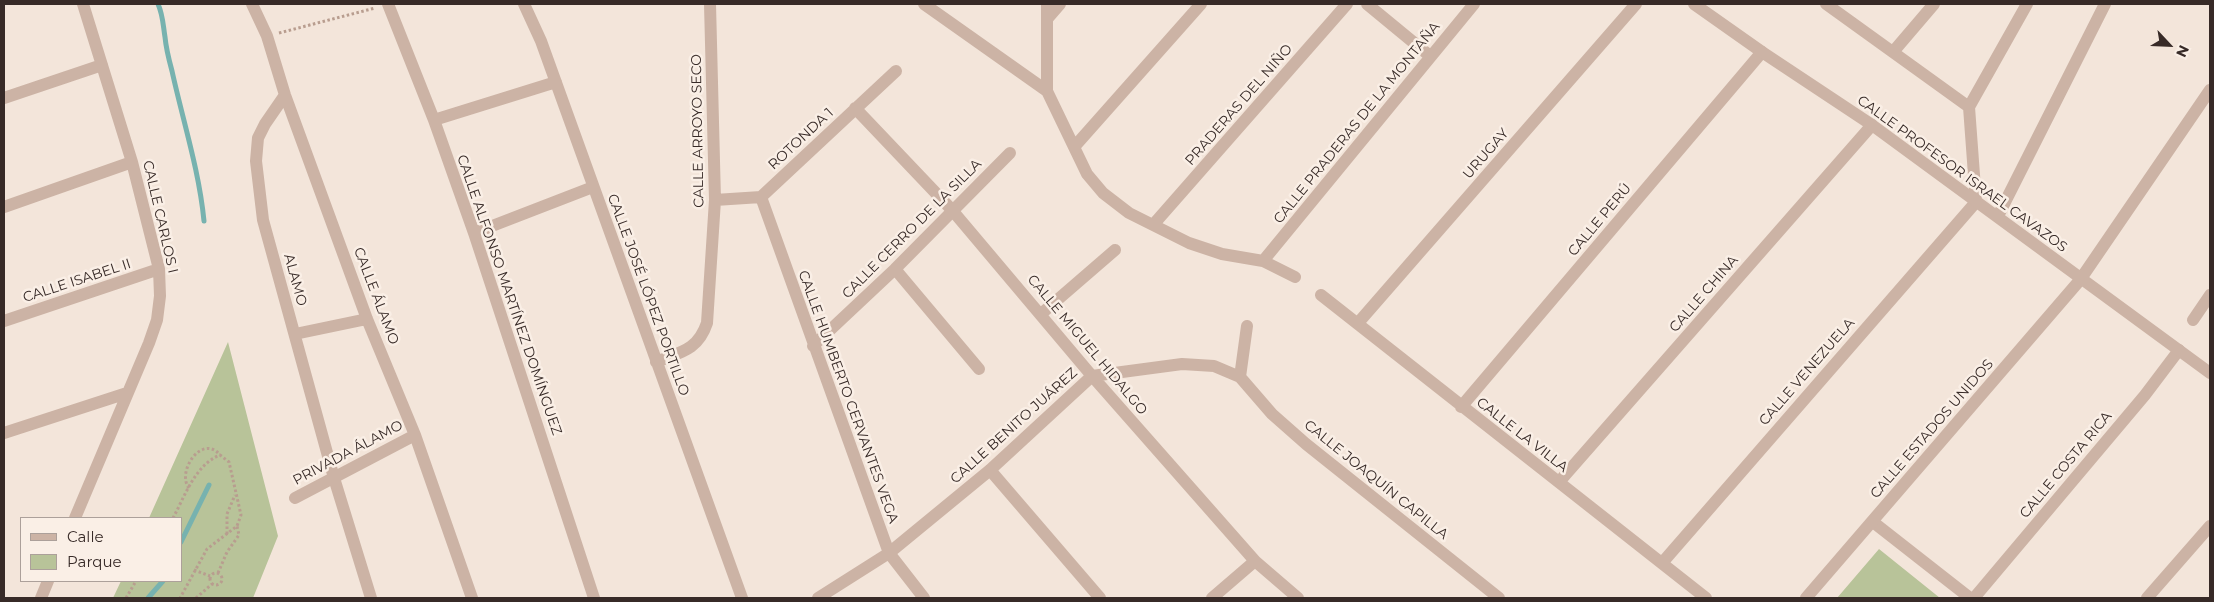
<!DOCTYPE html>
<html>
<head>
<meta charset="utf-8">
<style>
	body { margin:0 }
	#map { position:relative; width:2214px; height:602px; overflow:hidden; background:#f3e5da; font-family:Montserrat,sans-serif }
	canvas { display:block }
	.frame { position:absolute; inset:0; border:5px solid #372a27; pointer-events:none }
	.legend { position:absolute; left:20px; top:517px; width:162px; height:65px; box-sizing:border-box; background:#faefe6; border:1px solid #aca09a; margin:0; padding:6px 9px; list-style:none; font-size:15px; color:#372a27 }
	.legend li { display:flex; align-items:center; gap:10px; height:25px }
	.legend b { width:25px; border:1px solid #aca09a }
	.north { position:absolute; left:2144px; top:20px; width:50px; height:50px; -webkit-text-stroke:4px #faefe6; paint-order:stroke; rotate:115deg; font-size:14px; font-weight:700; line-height:20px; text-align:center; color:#372a27 }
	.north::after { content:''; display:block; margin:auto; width:18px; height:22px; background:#372a27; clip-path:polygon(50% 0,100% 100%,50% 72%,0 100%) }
</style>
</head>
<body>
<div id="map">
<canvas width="2214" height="602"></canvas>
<div class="frame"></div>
<ul class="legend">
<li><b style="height:6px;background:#ccb3a5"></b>Calle</li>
<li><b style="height:14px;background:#b8c399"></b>Parque</li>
</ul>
<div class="north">N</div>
</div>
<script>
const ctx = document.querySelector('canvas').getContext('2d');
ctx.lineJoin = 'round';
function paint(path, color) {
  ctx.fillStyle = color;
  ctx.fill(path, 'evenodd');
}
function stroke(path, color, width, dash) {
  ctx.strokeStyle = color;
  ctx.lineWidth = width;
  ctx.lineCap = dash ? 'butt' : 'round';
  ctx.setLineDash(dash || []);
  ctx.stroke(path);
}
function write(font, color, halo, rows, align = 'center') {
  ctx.font = font + ' Montserrat,sans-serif';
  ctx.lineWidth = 5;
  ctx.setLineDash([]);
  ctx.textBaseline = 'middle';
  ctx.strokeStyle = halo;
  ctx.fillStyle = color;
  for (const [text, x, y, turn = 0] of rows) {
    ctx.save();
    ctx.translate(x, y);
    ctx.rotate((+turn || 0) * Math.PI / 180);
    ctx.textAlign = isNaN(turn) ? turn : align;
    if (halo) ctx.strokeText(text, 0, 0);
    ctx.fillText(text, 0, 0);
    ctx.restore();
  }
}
const green = new Path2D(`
	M228,342L278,536L253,598H113L121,581H181V518H149Z
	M1879,549L1940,598H1837Z`);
const stream = new Path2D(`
	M158,4C163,15 163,25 165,37C166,48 169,60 172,71C183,121 199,170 204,221
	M181,542L209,485
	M148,598L163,581`);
const path = new Path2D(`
	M279,33L375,8
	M189,488C176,472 202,433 220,455
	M173,518C185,496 195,465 220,455L229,462L241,515L237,526L207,549L180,598
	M227,534V514L235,495
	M194,570L210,576
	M210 579a6 6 0 1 1 12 0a6 6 0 1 1-12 0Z
	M218,573L227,552L239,535L237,526
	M126,598L136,581
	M196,598L212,584`);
const minor = new Path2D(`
	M252,4L267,36L285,95L367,319L415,435L472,598
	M388,4L434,120L474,233L594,598
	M524,4L541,41L742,598
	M924,4L1047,91L1087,174L1103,193L1129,213L1189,243L1222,254L1263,261L1295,277
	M1047,4V91
	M1367,4L1430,56
	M1826,4L1969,107
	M1047,19L1060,4
	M1893,52L1934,4
	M285,95L265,124L258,138L256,161L263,220L334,478L371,598
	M4,98L102,65
	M855,108L952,210L1092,376L1255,561L1298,598
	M434,120L556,82
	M1075,146L1201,4
	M761,197L889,553L924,598
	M715,200L761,197L896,71
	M4,207L132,162
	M1998,216L2105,4
	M1153,225L1347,4
	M474,233L593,187
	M1263,261L1474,4
	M895,269L979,369
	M1321,295L1706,598
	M1041,314L1115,250
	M2193,320L2210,295
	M4,321L159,269
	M1358,323L1636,4
	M295,334L367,319
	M813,346L895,269L1010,153
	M656,362C681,352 698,350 707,323L715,200L710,4
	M1240,377L1272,414L1306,444L1499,598
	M1461,407L1762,52
	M4,433L127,393
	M990,470L1100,598
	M1559,482L1872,125
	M295,498L415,435
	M75,518L149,343L157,320L160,296L159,269L132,162L83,4
	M1873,522L1970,598
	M1662,563L1976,202L1969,107L2027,4
	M41,598L48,581
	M818,598L889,553L990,470L1092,376L1182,364L1214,366L1240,377L1247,326
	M1212,598L1255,561
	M1974,598L2145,395L2179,350
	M2147,598L2210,526`);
const tertiary = new Path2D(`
	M1694,4L1762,52L1872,125L2210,373
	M1806,598L2080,280L2210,90`);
const streetNames = [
	["PRADERAS DEL NIÑO",1239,105,-49],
	["CALLE PRADERAS DE LA MONTAÑA",1357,123,-51],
	["CALLE ARROYO SECO",698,131,-91],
	["ROTONDA 1",801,139,-43],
	["URUGAY",1486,154,-49],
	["CALLE PROFESOR ISRAEL CAVAZOS",1962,174,36],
	["CALLE CARLOS I",160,217,77],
	["CALLE PERÚ",1600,220,-50],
	["CALLE CERRO DE LA SILLA",912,229,-45],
	["ALAMO",295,280,75],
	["CALLE ISABEL II",77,281,-18],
	["CALLE CHINA",1704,294,-49],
	["CALLE ALFONSO MARTÍNEZ DOMÍNGUEZ",509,295,71],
	["CALLE JOSÉ LÓPEZ PORTILLO",648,295,70],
	["CALLE ÁLAMO",376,296,69],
	["CALLE MIGUEL HIDALGO",1087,345,50],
	["CALLE VENEZUELA",1807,372,-49],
	["CALLE HUMBERTO CERVANTES VEGA",848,397,70],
	["CALLE BENITO JUÁREZ",1014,426,-42],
	["CALLE ESTADOS UNIDOS",1932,429,-49],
	["CALLE LA VILLA",1522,435,38],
	["PRIVADA ÁLAMO",348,453,-28],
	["CALLE COSTA RICA",2066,465,-50],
	["CALLE JOAQUÍN CAPILLA",1376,480,39]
];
paint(green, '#b8c399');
stroke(stream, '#77b2af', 5);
stroke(path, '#b89d8f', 3, [2.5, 2.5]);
stroke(minor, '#ccb3a5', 12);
stroke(tertiary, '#ccb3a5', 12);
write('14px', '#372a27', '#faefe6', streetNames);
</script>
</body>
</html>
